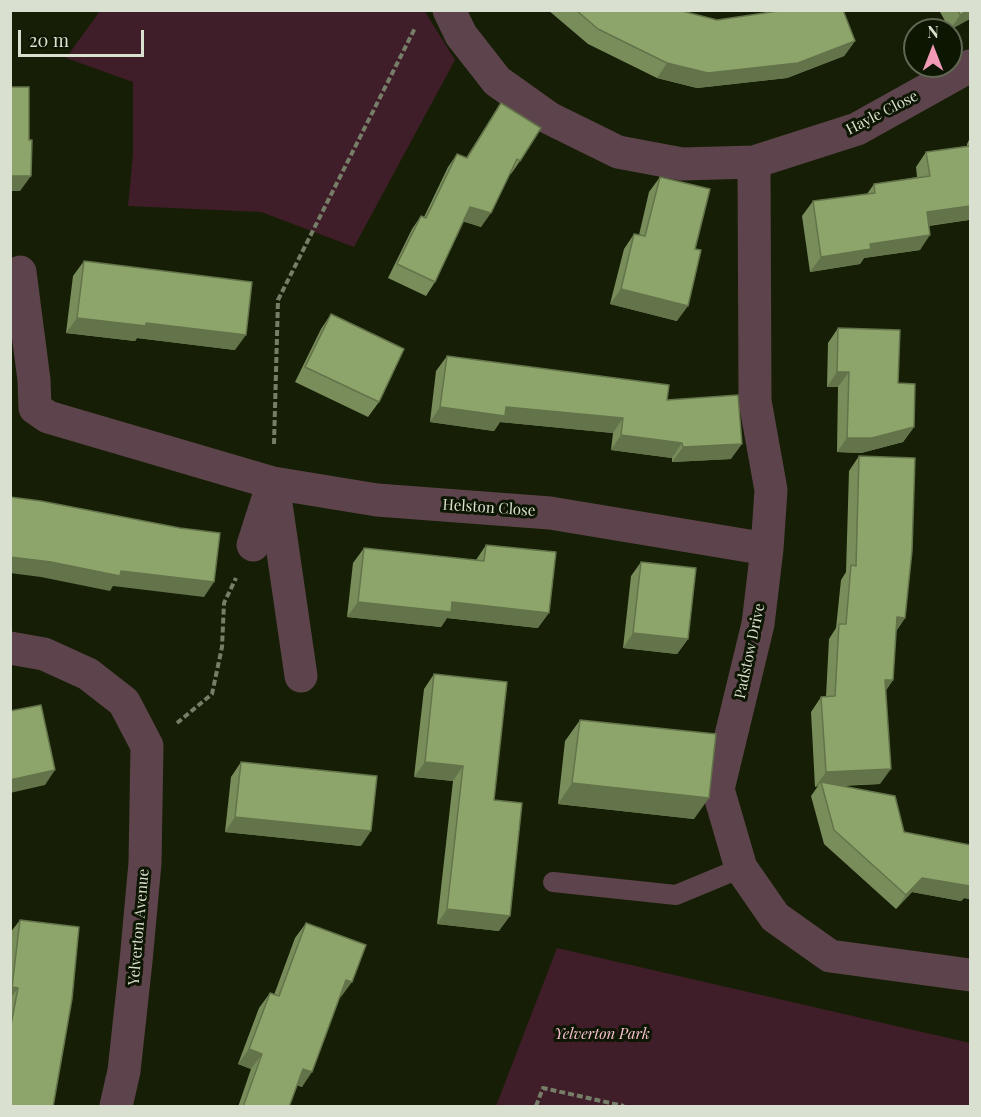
<!DOCTYPE html>
<html>
<head>
<meta charset="utf-8">
<style>
	body { margin:0 }
	#map { position:relative; width:981px; height:1117px; overflow:hidden; background:#161f05; font-family:"Playfair Display",serif }
	canvas { display:block }
	.frame { position:absolute; inset:0; border:12px solid #d9e0cf; pointer-events:none }
	.north { position:absolute; left:903px; top:18px; width:60px; height:60px; box-sizing:border-box; background:#0d1600; border:2px solid #5f6753; border-radius:50%; rotate:0deg; font-size:16px; font-weight:700; line-height:24px; text-align:center; color:#d9e0cf }
	.north::after { content:''; display:block; margin:auto; width:21px; height:27px; background:#f09ab6; clip-path:polygon(50% 0,100% 100%,50% 72%,0 100%) }
	.scale { position:absolute; left:18px; top:30px; width:126px; height:27px; box-sizing:border-box; border:3px solid #d9e0cf; border-top:0; padding-left:8px; font-size:18px; line-height:21px; white-space:nowrap; color:#d9e0cf; -webkit-text-stroke:4px #0d1600; paint-order:stroke }
</style>
</head>
<body>
<div id="map">
<canvas width="981" height="1117"></canvas>
<div class="frame"></div>
<div class="north">N</div>
<div class="scale">20 m</div>
</div>
<script>
const ctx = document.querySelector('canvas').getContext('2d');
ctx.lineJoin = 'round';
function paint(path, color) {
  ctx.fillStyle = color;
  ctx.fill(path, 'evenodd');
}
function stroke(path, color, width, dash) {
  ctx.strokeStyle = color;
  ctx.lineWidth = width;
  ctx.lineCap = dash ? 'butt' : 'round';
  ctx.setLineDash(dash || []);
  ctx.stroke(path);
}
function write(font, color, halo, rows, align = 'center') {
  ctx.font = font + ' "Playfair Display",serif';
  ctx.lineWidth = 6;
  ctx.setLineDash([]);
  ctx.textBaseline = 'middle';
  ctx.strokeStyle = halo;
  ctx.fillStyle = color;
  for (const [text, x, y, turn = 0] of rows) {
    ctx.save();
    ctx.translate(x, y);
    ctx.rotate((+turn || 0) * Math.PI / 180);
    ctx.textAlign = isNaN(turn) ? turn : align;
    if (halo) ctx.strokeText(text, 0, 0);
    ctx.fillText(text, 0, 0);
    ctx.restore();
  }
}
const green = new Path2D(`
	M424,10L455,60L354,247L261,212L128,206L133,154V82L66,58L100,11Z
	M557,948L970,1043V1106H496Z`);
const path = new Path2D(`
	M274,444L278,300L415,28
	M177,723L212,694L222,647L224,603L236,578
	M536,1106L543,1088L624,1106`);
const lane = new Path2D(`
	M553,882L676,895L741,868`);
const street = new Path2D(`
	M449,10L461,35L497,81L549,118L618,152L682,164L754,162L857,129L970,66
	M754,162L755,401L771,490L767,549L758,624L718,789L741,868L775,917L830,956L970,975
	M20,272L34,380L35,408L48,417L273,483L301,676
	M253,545L273,483L377,500L550,513L767,549
	M10,648L44,654L88,674L124,702L147,746L145,863L136,961L124,1071L116,1106`);
const wall = new Path2D(`
	M548,10H678L717,20L855,41L844,56L787,78L697,88L657,78L588,44Z
	M939,10H970L950,30Z
	M501,103L520,161L511,174L510,173L481,227L464,221L435,282L426,296L388,278L412,229L421,216L424,217L448,167L457,154L466,158Z
	M970,138V217L969,220L929,226L920,250L864,258L860,264L810,272L802,216L813,201L867,194L874,184L917,177L916,167L926,152L967,146V144Z
	M660,177L677,321L610,304L624,249L634,234L639,235L649,192Z
	M84,261L235,350L137,338L135,341L66,333L73,276Z
	M331,314L379,402L368,417L295,382L321,329Z
	M838,328L898,383L914,427L903,442L861,453L837,452L838,387H827L828,343Z
	M447,356L667,400L731,459L672,462V458L611,450L613,433L500,422L494,431L430,422L436,371Z
	M859,456L905,618L896,631L893,680L886,690L880,784L842,786L904,832L970,845V899L964,898L961,901L912,892L896,909L824,844L811,796L818,786L815,787L811,712L821,697H826L829,639L836,628L841,580L846,572L849,471Z
	M486,545L538,628L447,618L441,627L347,617L353,563L364,548L476,560Z
	M641,562L688,639L677,654L623,648L631,576Z
	M434,674L494,800L499,931L437,924L453,781L414,777L424,689Z
	M580,720L694,819L558,804L565,741Z
	M241,762L361,846L225,832L231,777Z
	M20,920L53,1107H10V933Z
	M306,923L341,997H340L302,1087L297,1085L289,1107H238L251,1069L238,1064L259,1008L270,993L274,995L295,938Z`);
const shadedWall = new Path2D(`
	M969,10H970V19L950,30L960,15Z
	M855,41L844,56L787,78L697,88L657,78L667,63Z
	M10,176H31L20,191H10Z
	M970,206V217L969,220L916,227L927,212Z
	M470,207L491,213L481,227L461,221Z
	M930,235L920,250L864,258L860,264L810,272L821,257L870,244Z
	M621,289L688,306L677,321L610,304Z
	M77,318L146,323L246,335L235,350L137,338L135,341L66,333Z
	M837,372H849L838,387H827Z
	M440,407H506L623,418L613,433L500,422L494,431L430,422Z
	M914,427L903,442L861,453L837,452L847,438Z
	M621,435L682,443L672,458L611,450Z
	M742,444L731,459L672,462L683,447Z
	M10,557L121,571L214,582L204,597L113,586L110,591L41,577L10,573Z
	M358,602H452L549,613L538,628L447,618L441,627L347,617Z
	M897,617L905,618L895,633Z
	M633,633L688,639L677,654L623,648Z
	M885,680H893L883,695Z
	M425,762L463,766L453,781L414,777Z
	M891,769L880,784L822,786L821,782L818,786L815,787L826,772Z
	M55,770L45,785L10,793V780Z
	M572,783L709,798L694,819L558,804Z
	M235,817L371,831L361,846L225,832Z
	M922,878L970,885V899L964,898L961,901L912,892L896,909L906,895Z
	M447,909L510,916L499,931L437,924Z
	M346,980L352,982L341,997L336,995Z
	M12,987L18,988L10,999V990Z
	M249,1049L262,1054L251,1069L238,1064Z
	M303,1069L312,1072L302,1087L293,1084Z`);
const building = new Path2D(`
	M576,10H678L717,20L785,10H843L855,41L798,63L708,73L667,63L598,29Z
	M958,10H969L960,15Z
	M10,87H29V140H32L31,176H10Z
	M501,103L541,128L520,161L517,159L491,213L470,207L435,282L397,264L421,216L426,218L457,154L467,158Z
	M970,146V206L927,212L930,235L870,244L871,249L821,257L813,201L875,193L874,184L930,176L926,152Z
	M660,177L710,189L695,249L701,250L688,306L621,289L634,234L645,236Z
	M84,261L252,282L246,335L146,323V326L77,318Z
	M331,314L404,349L379,402L305,367Z
	M838,328L900,330L898,383L915,384L914,427L872,438H847L849,372H837Z
	M447,356L669,385L667,400L738,395L742,444L683,447L682,443L621,435L623,418L506,407L505,416L440,407Z
	M859,456L915,458L912,551L905,618L897,617L893,680H885L891,769L826,772L821,697L835,696L839,624H846L851,565L856,566Z
	M10,497L41,501L180,528L220,533L214,582L121,571L120,576L51,562L10,557Z
	M486,545L556,552L549,613L452,602L451,612L358,602L364,548L484,561Z
	M641,562L696,568L688,639L633,633Z
	M434,674L507,682L494,800L522,803L510,916L447,909L463,766L425,762Z
	M41,705L55,770L10,780V711Z
	M580,720L716,734L709,798L572,783Z
	M241,762L377,776L371,831L235,817Z
	M821,782L895,796L904,832L970,845V886L922,878L906,895L834,830Z
	M20,920L79,927L72,999L53,1107H10V1030L18,988L12,987Z
	M306,923L366,945L352,982L346,980L312,1072L303,1069L289,1107H243L262,1054L249,1049L270,993L279,996Z`);
const streetNames = [
	["Hayle Close",882,113,-27],
	["Helston Close",489,508,4],
	["Padstow Drive",750,651,-78],
	["Yelverton Avenue",139,927,-85]
];
const parkNames = [
	["Yelverton Park",602,1034]
];
paint(green, '#3f1d29');
stroke(path, '#767e68', 4, [6, 3]);
stroke(lane, '#5d434b', 20);
stroke(street, '#5d434b', 33);
paint(wall, '#798d5b');
paint(shadedWall, '#63734a');
paint(building, '#8da46a');
stroke(building, '#63734a', 1.5);
write('15px', '#d9e0cf', '#0d1600', streetNames);
write('italic 15px', '#f9c0d1', '#0d1600', parkNames);
</script>
</body>
</html>
